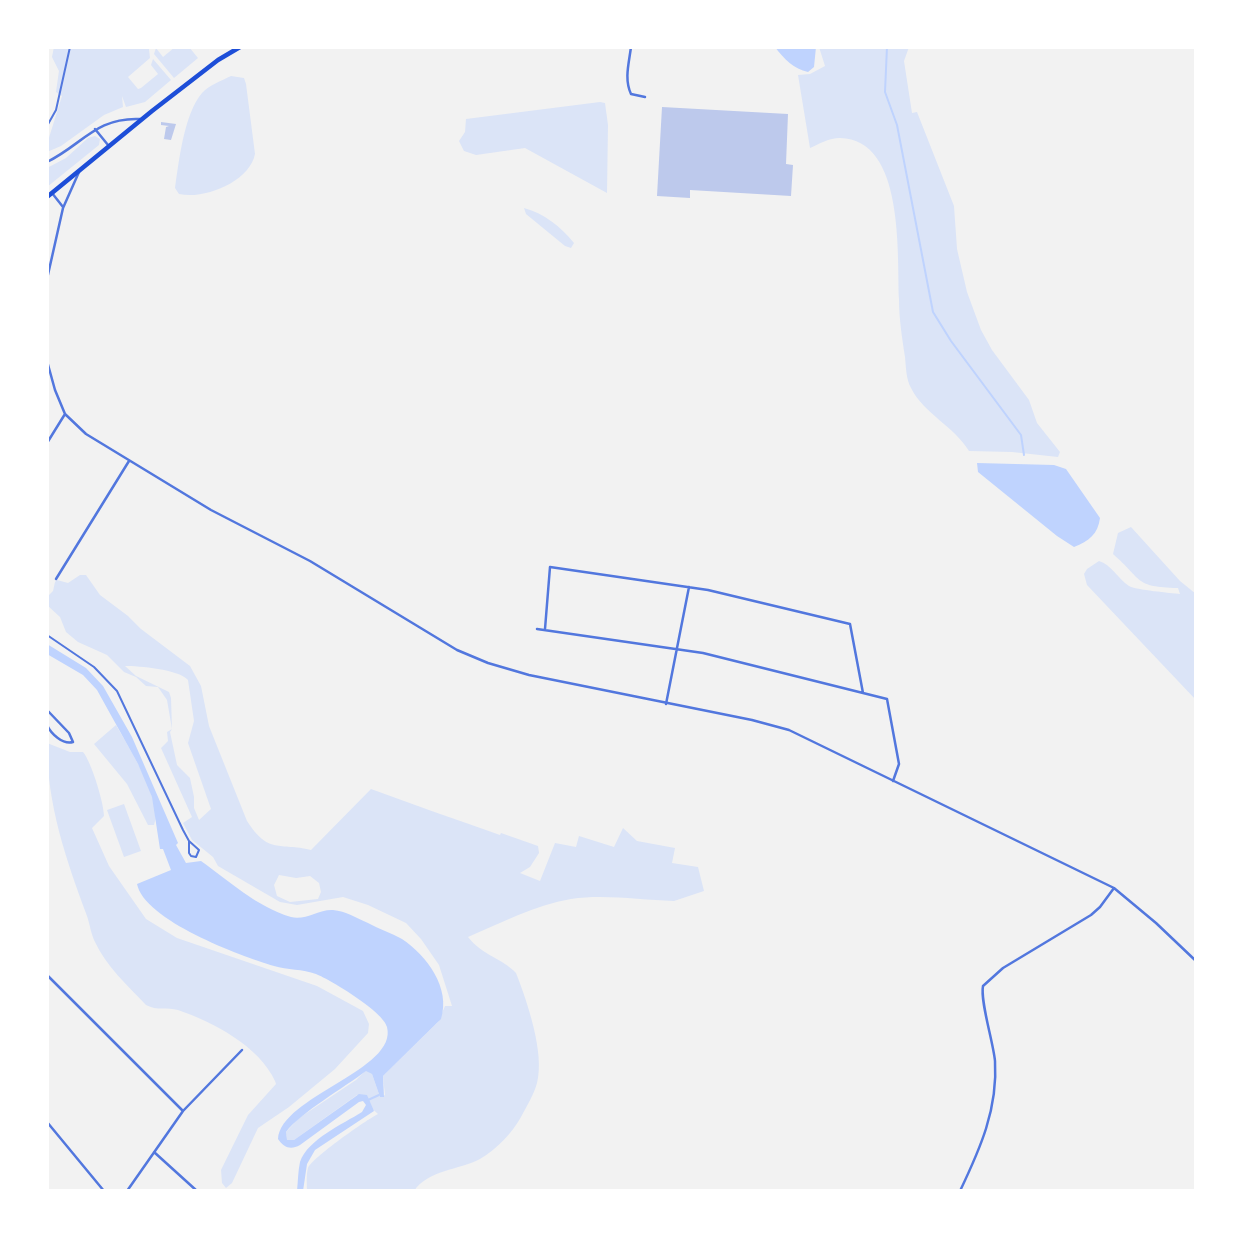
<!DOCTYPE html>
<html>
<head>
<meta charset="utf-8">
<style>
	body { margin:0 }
	#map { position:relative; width:1243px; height:1238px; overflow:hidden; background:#f2f2f2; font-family:"PT Sans Narrow",sans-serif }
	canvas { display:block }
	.frame { position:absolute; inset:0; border:49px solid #fff; pointer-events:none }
</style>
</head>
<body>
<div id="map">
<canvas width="1243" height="1238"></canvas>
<div class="frame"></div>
</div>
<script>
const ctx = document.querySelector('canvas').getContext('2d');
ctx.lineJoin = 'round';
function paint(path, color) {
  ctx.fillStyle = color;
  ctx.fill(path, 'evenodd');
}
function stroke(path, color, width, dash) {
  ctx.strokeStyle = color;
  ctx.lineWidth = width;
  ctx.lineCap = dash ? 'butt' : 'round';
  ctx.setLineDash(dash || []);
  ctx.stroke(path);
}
const green = new Path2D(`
	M54,47H143L149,49L150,58L128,77L138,89L141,88L158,74L151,65L153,59L171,80L145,102L126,107L122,96L123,107L104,115L61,146L47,152V144L62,96L56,92L59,71L52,57Z
	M175,47H189L198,58L174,78L154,54L156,48L163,57Z
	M819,47H909L904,61L912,113L917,112L954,206L957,249L967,292L981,330L992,350L1029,400L1037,423L1060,452L1058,457L1012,452L969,451C954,426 924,414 911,388C906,379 906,367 905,357C902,338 899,318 899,299C897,255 905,139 840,138C829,138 819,144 810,148L798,75L810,74L825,66Z
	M231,76L244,78L246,84L255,154C250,181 205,200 179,194L175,188C179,161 184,114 202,93C209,85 221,81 231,76Z
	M600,102L605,103L608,125L607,193L525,148L476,155L464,151L459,141L465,132L466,119Z
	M95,136L100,139L99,145L47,187V168L66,158L88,138Z
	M524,208C545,214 560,226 574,243L571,248L565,246L526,214Z
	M1131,527L1180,581L1196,594V700L1087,585L1084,574L1087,569L1099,561C1111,564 1118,579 1129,586C1136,590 1171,593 1180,594L1178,588C1134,587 1143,580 1113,554L1118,533Z
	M80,575H86L100,595L128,616L141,629L190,666L201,686L209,726L247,821C269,855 279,842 311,850L371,789C414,805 458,820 500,835L501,833L538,846L539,853L530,867L520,873L540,881L555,843L576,847L579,836L614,847L623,828L637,841L675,848L672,863L698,867L704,891L674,901C640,900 604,894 571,899C535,905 501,923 468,937C483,956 502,958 516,973C527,1001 545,1053 537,1083C534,1094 527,1106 521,1117C512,1133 497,1149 480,1159C459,1170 428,1170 414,1191H307C307,1184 306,1175 308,1168C312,1158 366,1120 378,1114L357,1095L294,1140H287L286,1132L299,1118L356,1080L366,1070L372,1074L380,1097L385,1095L383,1076L438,1022L445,1006H452L439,965L421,939L406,923L368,905L343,897L297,905L280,902L218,866L213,857L192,840L183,823L192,817L161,748L168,741L167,732L172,729L167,700L158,687L146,686L136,677L124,672L107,655L78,642L66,632L60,617L47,605V597L53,591L55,582L57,580L68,583ZM125,666C139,666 178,669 188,680L194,721L188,743L211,809L199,820L194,808V797L190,778L177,765L170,732L172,729L171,698L169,692L136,676ZM279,875L296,878L310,876L319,883L321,892L318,899L290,902L277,896L274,885Z
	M116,725C127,745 165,803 154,825H148L127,784L94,744Z
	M47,743L70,752H83C91,761 104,803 104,816L92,828L109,866L146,919L177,938L317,986L363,1011L369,1024L368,1033L335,1069L289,1107L258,1128L232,1183L226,1188L222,1183L221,1170L248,1115L276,1084L275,1081C259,1046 213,1022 178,1010C167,1007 157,1011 146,1005C128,986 106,966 95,942C91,934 90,925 87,916C66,859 47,805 47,743Z
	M124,804L141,851L124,857L107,810Z`);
const water = new Path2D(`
	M775,47H816L814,67L808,72C794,69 784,59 775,47Z
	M977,463L1054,465L1066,469L1100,518C1098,534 1089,541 1074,547L1057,536L978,472Z
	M47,644L86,668L103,686L132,737L178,843L176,845L186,863L201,861C229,881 257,907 291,917C305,921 319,909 333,910C346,911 356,918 368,923C379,929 391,933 402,939C427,956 451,988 441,1019L383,1076L384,1097H380L372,1074L366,1071C345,1087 300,1113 286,1132L287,1140H294L359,1094L367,1095L374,1111L315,1150L307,1164L303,1191H297C298,1181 298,1171 300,1162C308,1139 343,1124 362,1112L366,1105L363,1101L359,1102L300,1145C291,1150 284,1148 278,1139C281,1096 398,1070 387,1027C384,1012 331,980 316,974C303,969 287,970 274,966C240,956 144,920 137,884L171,870L163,849H160L152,797L138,764L97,690L83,675L47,654Z`);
const stream = new Path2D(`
	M887,47L885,92L897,125L933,312L951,341L1021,435L1024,455
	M368,1100L379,1095`);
const building = new Path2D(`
	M662,107L788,114L786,164L793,165L791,196L690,190V198L657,196Z
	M161,122L176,124L171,140L164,139L166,127L169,126L161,125Z`);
const service = new Path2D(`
	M47,126L56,110L70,47
	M47,635L94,667L117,691L183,830L189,841L199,850L196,857L191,856L189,853V841`);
const minor = new Path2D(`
	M631,47C629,63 624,79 631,94L645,97
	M95,129L108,145
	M47,162C82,145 96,117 140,119
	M52,193L63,207
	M47,279L63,208L79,172
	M47,361L55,390L65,414L86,434L211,510L310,561L457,650L488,663L529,675L752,720L789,730L1114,888L1156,923L1196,961
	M47,443L65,414
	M56,579L129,461
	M537,629L703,653L887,699L899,764L893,781
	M545,629L550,567L708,590L850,624L863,693
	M666,704L689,587
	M47,710L69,733L73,742C63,745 51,734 47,725
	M47,975L183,1111
	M47,1122L104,1191
	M154,1152L197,1191
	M127,1191L183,1111L242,1050
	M960,1191C980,1149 998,1109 995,1061C993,1041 980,1001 983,986L1003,968L1091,915L1100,907L1114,888`);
const secondary = new Path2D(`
	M47,197L152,111L218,60L240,47`);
paint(green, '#dbe4f7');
paint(water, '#bfd3fe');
stroke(stream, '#bfd3fe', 2);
paint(building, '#bdc9ec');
stroke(service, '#5277de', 2);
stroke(minor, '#5277de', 2.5);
stroke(secondary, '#1d4ed8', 4.5);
</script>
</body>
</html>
